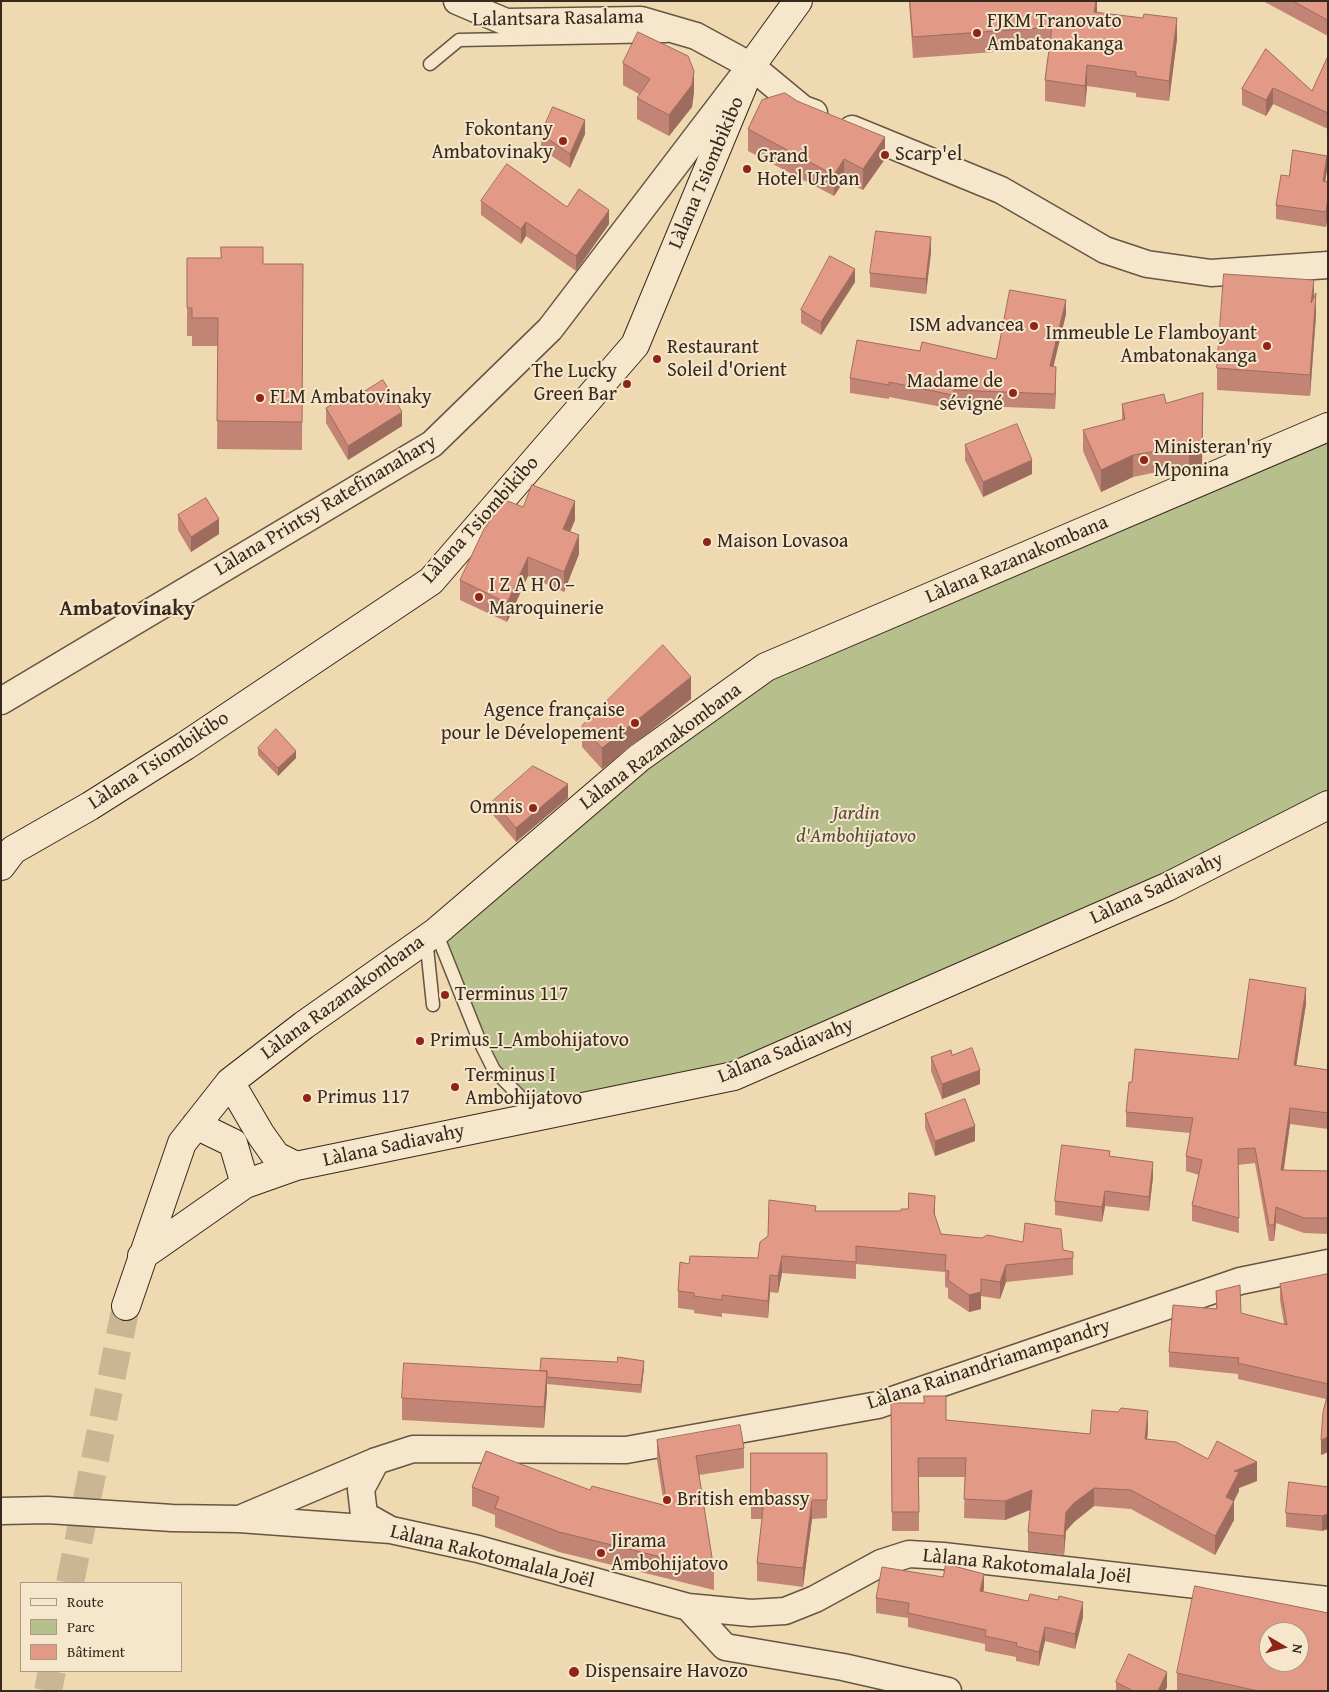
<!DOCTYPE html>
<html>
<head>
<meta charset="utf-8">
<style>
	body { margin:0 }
	#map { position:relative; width:1329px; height:1692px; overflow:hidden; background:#efd9b0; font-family:"Gentium Book Plus",serif }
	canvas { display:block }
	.frame { position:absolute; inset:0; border:2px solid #37291e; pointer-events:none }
	.legend { position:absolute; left:20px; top:1582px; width:162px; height:90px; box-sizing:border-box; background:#f5e6cc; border:1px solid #a99a86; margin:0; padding:6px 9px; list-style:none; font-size:15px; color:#37291e }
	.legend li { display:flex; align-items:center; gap:10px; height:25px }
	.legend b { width:25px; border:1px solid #a99a86 }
	.north { position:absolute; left:1259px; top:1622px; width:50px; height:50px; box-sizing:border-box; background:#f5e6cc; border:1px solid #a99a86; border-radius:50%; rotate:98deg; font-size:14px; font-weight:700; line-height:20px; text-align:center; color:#37291e }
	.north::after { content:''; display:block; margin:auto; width:18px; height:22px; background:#8f2418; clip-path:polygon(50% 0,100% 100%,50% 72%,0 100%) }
</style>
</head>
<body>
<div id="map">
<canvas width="1329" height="1692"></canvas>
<div class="frame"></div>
<ul class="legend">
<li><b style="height:6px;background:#f5e6cc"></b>Route</li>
<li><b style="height:14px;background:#b7bf8c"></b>Parc</li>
<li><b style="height:14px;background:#e29a87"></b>Bâtiment</li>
</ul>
<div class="north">N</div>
</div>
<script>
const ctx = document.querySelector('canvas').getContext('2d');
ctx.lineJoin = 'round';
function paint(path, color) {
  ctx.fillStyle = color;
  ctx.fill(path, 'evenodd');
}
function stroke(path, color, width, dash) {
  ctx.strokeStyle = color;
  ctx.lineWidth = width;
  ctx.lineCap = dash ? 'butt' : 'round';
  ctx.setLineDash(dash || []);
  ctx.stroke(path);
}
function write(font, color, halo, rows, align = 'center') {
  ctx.font = font + ' "Gentium Book Plus",serif';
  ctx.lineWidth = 4;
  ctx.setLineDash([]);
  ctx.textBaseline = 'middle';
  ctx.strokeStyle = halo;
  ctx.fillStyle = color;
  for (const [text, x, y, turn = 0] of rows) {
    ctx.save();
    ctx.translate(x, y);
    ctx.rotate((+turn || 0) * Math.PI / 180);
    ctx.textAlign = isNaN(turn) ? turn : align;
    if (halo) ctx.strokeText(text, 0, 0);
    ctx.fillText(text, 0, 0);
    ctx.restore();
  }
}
const green = new Path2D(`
	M1328,427V805L753,1068L539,1117L480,1042L436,932L766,667Z`);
const secondaryTunnel = new Path2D(`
	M70,1583L126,1306
	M48,1691L52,1671`);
const lane = new Path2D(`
	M430,64L459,40L666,36
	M436,932L480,1042L494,1070L539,1116
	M426,938L433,1005`);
const street = new Path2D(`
	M457,1L506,22L641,20L696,36L751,66L803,109L814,113
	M852,129L1001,190L1105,250L1147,264L1211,273L1328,265
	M1,701L432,444L550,329L740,80
	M376,1461L361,1489L364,1515L389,1529
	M1,1511L48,1510L172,1518L239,1519L391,1530L478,1549L688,1607L751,1613L785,1611L815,1599L881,1563L909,1554L943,1556L1328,1600
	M244,1517L376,1461L413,1449L626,1450L878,1405L1240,1281L1328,1263
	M688,1607L725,1647L843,1667L948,1691`);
const secondary = new Path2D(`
	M1,866L13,850L90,806L185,746L431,581L635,345L751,66L798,1
	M230,1082L261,1135L276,1156L296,1166
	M196,1125L233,1143L245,1184
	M142,1256L245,1184L296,1166L734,1076L1167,887L1328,805
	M126,1306L182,1143L230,1082L304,1025L436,932L639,758L766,667L1328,427`);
const wall = new Path2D(`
	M909,1H1097V12L1177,39L1169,101L1136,97V93L1087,86L1085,107L1045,101V80L1049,48L913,58Z
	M1263,1H1328V36Z
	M1266,49L1312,91L1328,56V129L1273,104L1266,116L1242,105V89Z
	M623,63L694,92L692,107L669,136L637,119V98L639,94L623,85Z
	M797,101L885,159L863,190L844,181L834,196L748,151V129Z
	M541,134H585L570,168L541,149Z
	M1327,170L1325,182H1328V214L1326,227L1276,219V205L1289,176Z
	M481,201L567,207L609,224L576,271L526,236L521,244L481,215Z
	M931,252L926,294L870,287V273Z
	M187,258L263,264H303L302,450L217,449L218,346H192V336H187Z
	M855,282L821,335L801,323V310Z
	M1314,297L1316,315L1310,396L1217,390V368Z
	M1066,314L1053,366L1056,381L1055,409L954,405L953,409L889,397V399L850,393V378L920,351L996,359Z
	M1166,403L1203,415L1202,464L1189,469L1162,471L1133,477L1101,492L1083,451V430L1122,420V404Z
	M326,408L402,426L348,460L326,423Z
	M965,445L1032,474L983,497L965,460Z
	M523,507L575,520L570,532L579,554L564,592L528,576L507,622L460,600V580Z
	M178,515L219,534L191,552L178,530Z
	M691,699L602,769L582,747V726Z
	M258,748L296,758L278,776L258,755Z
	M568,798L516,842L493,815V801Z
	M1306,1004L1296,1065L1328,1070V1129L1290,1124L1284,1170L1328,1171V1234L1304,1233L1276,1223L1274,1241H1269L1255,1163L1238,1165L1239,1233L1192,1221V1205L1199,1175L1186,1171V1156L1190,1133L1126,1127V1112L1132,1082L1238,1059Z
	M952,1055L980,1084L942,1099L931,1071V1057Z
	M925,1114L975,1141L935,1156L925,1128Z
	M1110,1156L1153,1177L1149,1211L1105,1206L1102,1222L1055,1215V1201Z
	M816,1211L935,1213V1217L941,1234L1063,1250L1073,1252V1275L1006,1282L1000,1299L981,1296V1309L969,1312L948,1298V1288L945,1287V1272L856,1264V1279L782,1273L778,1293L770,1292L768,1318L722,1313V1317L694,1313V1310L678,1308V1291L689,1264L758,1258Z
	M1328,1274V1452L1321,1455L1326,1399L1238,1379V1374L1169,1367V1352L1216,1309V1291L1241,1313L1284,1324L1280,1300V1284Z
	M644,1368L641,1393L547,1384L544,1428L402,1420V1398L540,1371Z
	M891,1403L946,1420L1090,1434L1148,1430L1147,1439L1208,1459L1257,1481L1239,1488V1491L1234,1501V1520L1215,1555L1131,1509L1094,1506L1074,1522L1066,1531L1064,1555L1028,1551V1532L1030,1510L1005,1520L964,1518L965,1477H919V1531H892Z
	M657,1440L744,1448V1468L699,1475L714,1570V1590L559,1552L495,1527V1515L472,1506V1487L590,1490L664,1505L657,1460Z
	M751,1453H827V1518L812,1519L803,1587L757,1581V1563L762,1519H751Z
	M1328,1487V1529L1322,1531L1286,1527V1513Z
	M984,1588L983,1592L1083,1617L1075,1649L1045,1641L1039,1666L1016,1661V1657L985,1651V1644L908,1627V1618L876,1613V1598Z
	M1177,1673L1328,1691H1177Z
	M1116,1682L1167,1687L1165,1691H1116Z`);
const shadedWall = new Path2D(`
	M1096,1H1097V13L1094,12Z
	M1177,18V39L1169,101V81Z
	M1087,65V86L1085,107V86Z
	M694,71V92L692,107L669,136V115Z
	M1273,88V104L1266,116V100Z
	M585,120V134L570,168V154Z
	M885,137V159L863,190V169Z
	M1327,156V170L1323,196V181Z
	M844,159V181L834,196V175Z
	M1328,199V214L1326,227V212Z
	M609,210V224L576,271V256Z
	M526,222V236L521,244V229Z
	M931,237V252L926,294V279Z
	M855,269V282L821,335V322Z
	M1314,280V301L1311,303Z
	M1316,293V315L1310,396V375Z
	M1066,300V314L1050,381V366Z
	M1056,367V381L1055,409V394Z
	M954,390V405L953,409V395Z
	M1203,393L1202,464L1189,469V448Z
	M402,412V426L348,460V446Z
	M1133,455V477L1101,492V470Z
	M1032,460V474L983,497V482Z
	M575,501V520L563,548V529Z
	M219,519V534L191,552V537Z
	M579,535V554L564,592V572Z
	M528,557V576L507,622V603Z
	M691,677V699L602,769V748Z
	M296,751V758L278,776V768Z
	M568,784V798L516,842V828Z
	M1306,988V1004L1294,1080V1065Z
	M980,1070V1084L942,1099V1084Z
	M1290,1108V1124L1281,1185V1170Z
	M975,1126V1141L935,1156V1141Z
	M1153,1162V1177L1149,1211V1197Z
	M1105,1191V1206L1102,1222V1207Z
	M935,1196V1213L934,1230V1213Z
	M1276,1207V1223L1274,1241V1225Z
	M782,1256V1273L778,1293V1276Z
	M1006,1265V1282L1000,1299V1282Z
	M770,1275V1292L768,1318V1301Z
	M981,1292V1309L969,1312V1295Z
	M644,1361V1368L641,1393V1385Z
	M547,1371V1393L544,1428V1407Z
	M1148,1411V1430L1145,1458V1439Z
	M1328,1437V1452L1321,1455V1440Z
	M1257,1462V1481L1239,1488V1491L1226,1516V1497L1234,1471Z
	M1094,1488V1506L1074,1522L1066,1531L1064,1555V1536L1066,1512L1074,1503Z
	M1032,1490V1509L1005,1520V1501Z
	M812,1500V1519L803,1587V1568Z
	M1234,1501V1520L1215,1555V1536Z
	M1328,1514V1529L1322,1531V1516Z
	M984,1574V1588L980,1606V1591Z
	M1083,1602V1617L1075,1649V1634Z
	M1045,1627V1641L1039,1666V1652Z
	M1167,1672V1687L1165,1691H1158Z`);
const building = new Path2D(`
	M910,1H1096L1094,12L1143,18L1144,14L1177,18L1169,81L1136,76V72L1087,65L1085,86L1045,80L1052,27L913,37Z
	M1293,1H1328V20Z
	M638,32L688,56L694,71L692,85L669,115L637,98L650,79L623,63Z
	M1266,49L1312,91L1328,56V113L1273,88L1266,100L1242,89Z
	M785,93L797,101L885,137L863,169L844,159L834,175L748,129L762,100Z
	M553,107L585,120L570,154L541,134Z
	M1293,150L1327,156L1323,181L1328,182V199L1326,212L1276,205L1281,175L1289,176Z
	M507,164L567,207L579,189L609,210L576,256L526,222L521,229L481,201Z
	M876,231L931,237L926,279L870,273Z
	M221,247H263V264H303L302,422L217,421L218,318H192V308H187V258H221Z
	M830,256L855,269L821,322L801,310Z
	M1224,274L1314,280L1311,303L1316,293L1310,375L1217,368Z
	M1010,290L1066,300L1050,366L1056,367L1055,394L954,390L953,395L889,382V385L850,378L857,340L920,351L922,342L996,359Z
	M383,380L402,412L348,446L326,408L340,400L355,397Z
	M1203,393L1202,442L1189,448L1162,450L1133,455L1101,470L1083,430L1125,419L1122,404L1164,394L1166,403Z
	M1017,424L1032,460L983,482L965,445Z
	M532,485L575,501L563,529L579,535L564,572L528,557L507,603L460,580L484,529L505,500L523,507Z
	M206,498L219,519L191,537L178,515Z
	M663,645L691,677L602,748L582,726Z
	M276,729L296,751L278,768L258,748Z
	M533,766L568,784L516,828L493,801Z
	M1250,979L1306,988L1294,1065L1328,1070V1113L1290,1108L1281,1170L1328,1171V1218H1304L1276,1207L1274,1225H1269L1255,1148L1238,1149L1239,1218L1192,1205L1202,1160L1186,1156L1193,1118L1126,1112L1129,1082H1132L1135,1049L1238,1059Z
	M972,1048L980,1070L942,1084L931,1057L951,1050L952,1055Z
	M965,1099L975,1126L935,1141L925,1114Z
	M1062,1145L1110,1151L1109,1156L1153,1162L1149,1197L1105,1191L1102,1207L1055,1201Z
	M909,1193L935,1196L934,1213L941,1234L982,1238L987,1235L1023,1242L1025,1223L1061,1229L1063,1250L1073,1252V1258L1006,1265L1000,1282L981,1279V1292L969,1295L948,1280L949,1271L945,1270L946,1255L856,1246V1262L782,1256L778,1276L770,1275L768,1301L722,1295V1300L694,1296V1293L678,1291L680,1262L689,1264L690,1256L758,1258L760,1242L768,1236L769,1200L816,1206L815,1211H901V1209H908Z
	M1328,1274V1384L1238,1363L1239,1358L1169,1352L1173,1305L1217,1309L1216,1291L1240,1285L1241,1313L1287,1325L1280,1284Z
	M618,1357L644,1361L641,1385L547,1377V1371H540L541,1358L617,1362Z
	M404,1363L547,1371L544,1407L402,1398Z
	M1328,1394V1437L1321,1440L1323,1412Z
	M924,1396H946V1420L1090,1434L1092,1410L1118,1412L1121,1408L1148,1411L1145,1439L1176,1442L1208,1459L1217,1441L1257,1462L1234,1471L1239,1472L1226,1497L1234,1501L1215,1536L1131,1490L1094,1488L1074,1503L1066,1512L1064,1536L1028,1532L1032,1490L1005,1501L964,1499L966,1458H918L919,1512H892L891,1403H924Z
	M740,1425L744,1448L696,1456L714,1570L559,1532L495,1508L499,1497L472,1487L486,1451L590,1490L592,1486L667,1506L657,1440Z
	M751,1453H827V1500H812L803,1568L757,1563L764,1500L751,1501Z
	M1289,1482L1328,1487V1514L1322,1516L1286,1513Z
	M946,1564L984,1574L980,1591L1028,1601L1030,1594L1058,1600L1059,1596L1083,1602L1075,1634L1045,1627L1039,1652L1016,1646L1017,1643L985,1636L986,1630L908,1613L909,1603L876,1598L882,1567L943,1577Z
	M1195,1586L1328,1613V1691H1258L1177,1673ZM1269,1632H1299V1662H1269Z
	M1129,1654L1167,1672L1158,1691H1133L1116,1682Z`);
const markers = [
	[977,33,5,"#8f2418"],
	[563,141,5,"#8f2418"],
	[885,155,5,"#8f2418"],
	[747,169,5,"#8f2418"],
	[1034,326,5,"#8f2418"],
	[1267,346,5,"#8f2418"],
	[657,359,5,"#8f2418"],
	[627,384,5,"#8f2418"],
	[1013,393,5,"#8f2418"],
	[260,398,5,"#8f2418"],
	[1144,460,5,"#8f2418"],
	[707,542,5,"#8f2418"],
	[479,597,5,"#8f2418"],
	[635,723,5,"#8f2418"],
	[533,808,5,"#8f2418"],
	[445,995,5,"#8f2418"],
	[420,1041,5,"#8f2418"],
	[455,1087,5,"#8f2418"],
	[307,1098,5,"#8f2418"],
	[667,1500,5,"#8f2418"],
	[601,1553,5,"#8f2418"],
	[574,1672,6,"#8f2418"]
];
const streetNames = [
	["Lalantsara Rasalama",558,19,-1],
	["Làlana Tsiombikibo",707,173,-67],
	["Làlana Printsy Ratefinanahary",326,506,-31],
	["Làlana Tsiombikibo",481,520,-48],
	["Làlana Razanakombana",1017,560,-23],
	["Làlana Razanakombana",661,747,-37],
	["Làlana Tsiombikibo",159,761,-33],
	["Làlana Sadiavahy",1157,889,-25],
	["Làlana Razanakombana",343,998,-36],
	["Làlana Sadiavahy",786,1051,-22],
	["Làlana Sadiavahy",394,1146,-12],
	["Làlana Rainandriamampandry",989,1365,-18],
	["Làlana Rakotomalala Joël",492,1557,14],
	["Làlana Rakotomalala Joël",1027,1567,6]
];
const poiNames = [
	["FJKM Tranovato",987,22],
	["Ambatonakanga",987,45],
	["Fokontany",553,130,"right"],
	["Ambatovinaky",553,153,"right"],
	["Scarp'el",895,155],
	["Grand",757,157],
	["Hotel Urban",757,180],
	["ISM advancea",1024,326,"right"],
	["Immeuble Le Flamboyant",1257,334,"right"],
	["Ambatonakanga",1257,357,"right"],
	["Restaurant",667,348],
	["Soleil d'Orient",667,371],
	["The Lucky",617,372,"right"],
	["Green Bar",617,395,"right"],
	["Madame de",1003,382,"right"],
	["sévigné",1003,405,"right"],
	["FLM Ambatovinaky",270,398],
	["Ministeran'ny",1154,448],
	["Mponina",1154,471],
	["Maison Lovasoa",717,542],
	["I Z A H O –",489,586],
	["Maroquinerie",489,609],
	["Agence française",625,711,"right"],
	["pour le Dévelopement",625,734,"right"],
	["Omnis",523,808,"right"],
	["Terminus 117",455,995],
	["Primus_I_Ambohijatovo",430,1041],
	["Terminus I",465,1076],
	["Ambohijatovo",465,1099],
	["Primus 117",317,1098],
	["British embassy",677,1500],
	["Jirama",611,1542],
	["Ambohijatovo",611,1565],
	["Dispensaire Havozo",585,1672]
];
const parkNames = [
	["Jardin",856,814],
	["d'Ambohijatovo",856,837]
];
const neighbourhoodNames = [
	["Ambatovinaky",127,610]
];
paint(green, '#b7bf8c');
stroke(secondaryTunnel, '#cab693', 28, [28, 14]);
stroke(lane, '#655542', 15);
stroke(street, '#655542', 29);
stroke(secondary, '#37291e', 30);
stroke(lane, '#f5e6cc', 12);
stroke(street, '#f5e6cc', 26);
stroke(secondary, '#f5e6cc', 28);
paint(wall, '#c28474');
paint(shadedWall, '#9e6c5e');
paint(building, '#e29a87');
stroke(building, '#9e6c5e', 1);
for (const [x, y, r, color] of markers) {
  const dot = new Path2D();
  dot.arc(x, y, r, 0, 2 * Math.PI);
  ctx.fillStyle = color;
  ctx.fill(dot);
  stroke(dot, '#f5e6cc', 2);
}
write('20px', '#37291e', '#f5e6cc', streetNames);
write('20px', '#37291e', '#f5e6cc', poiNames, 'left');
write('italic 20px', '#574e3a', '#f5e6cc', parkNames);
write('bold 21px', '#37291e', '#f5e6cc', neighbourhoodNames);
</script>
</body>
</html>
